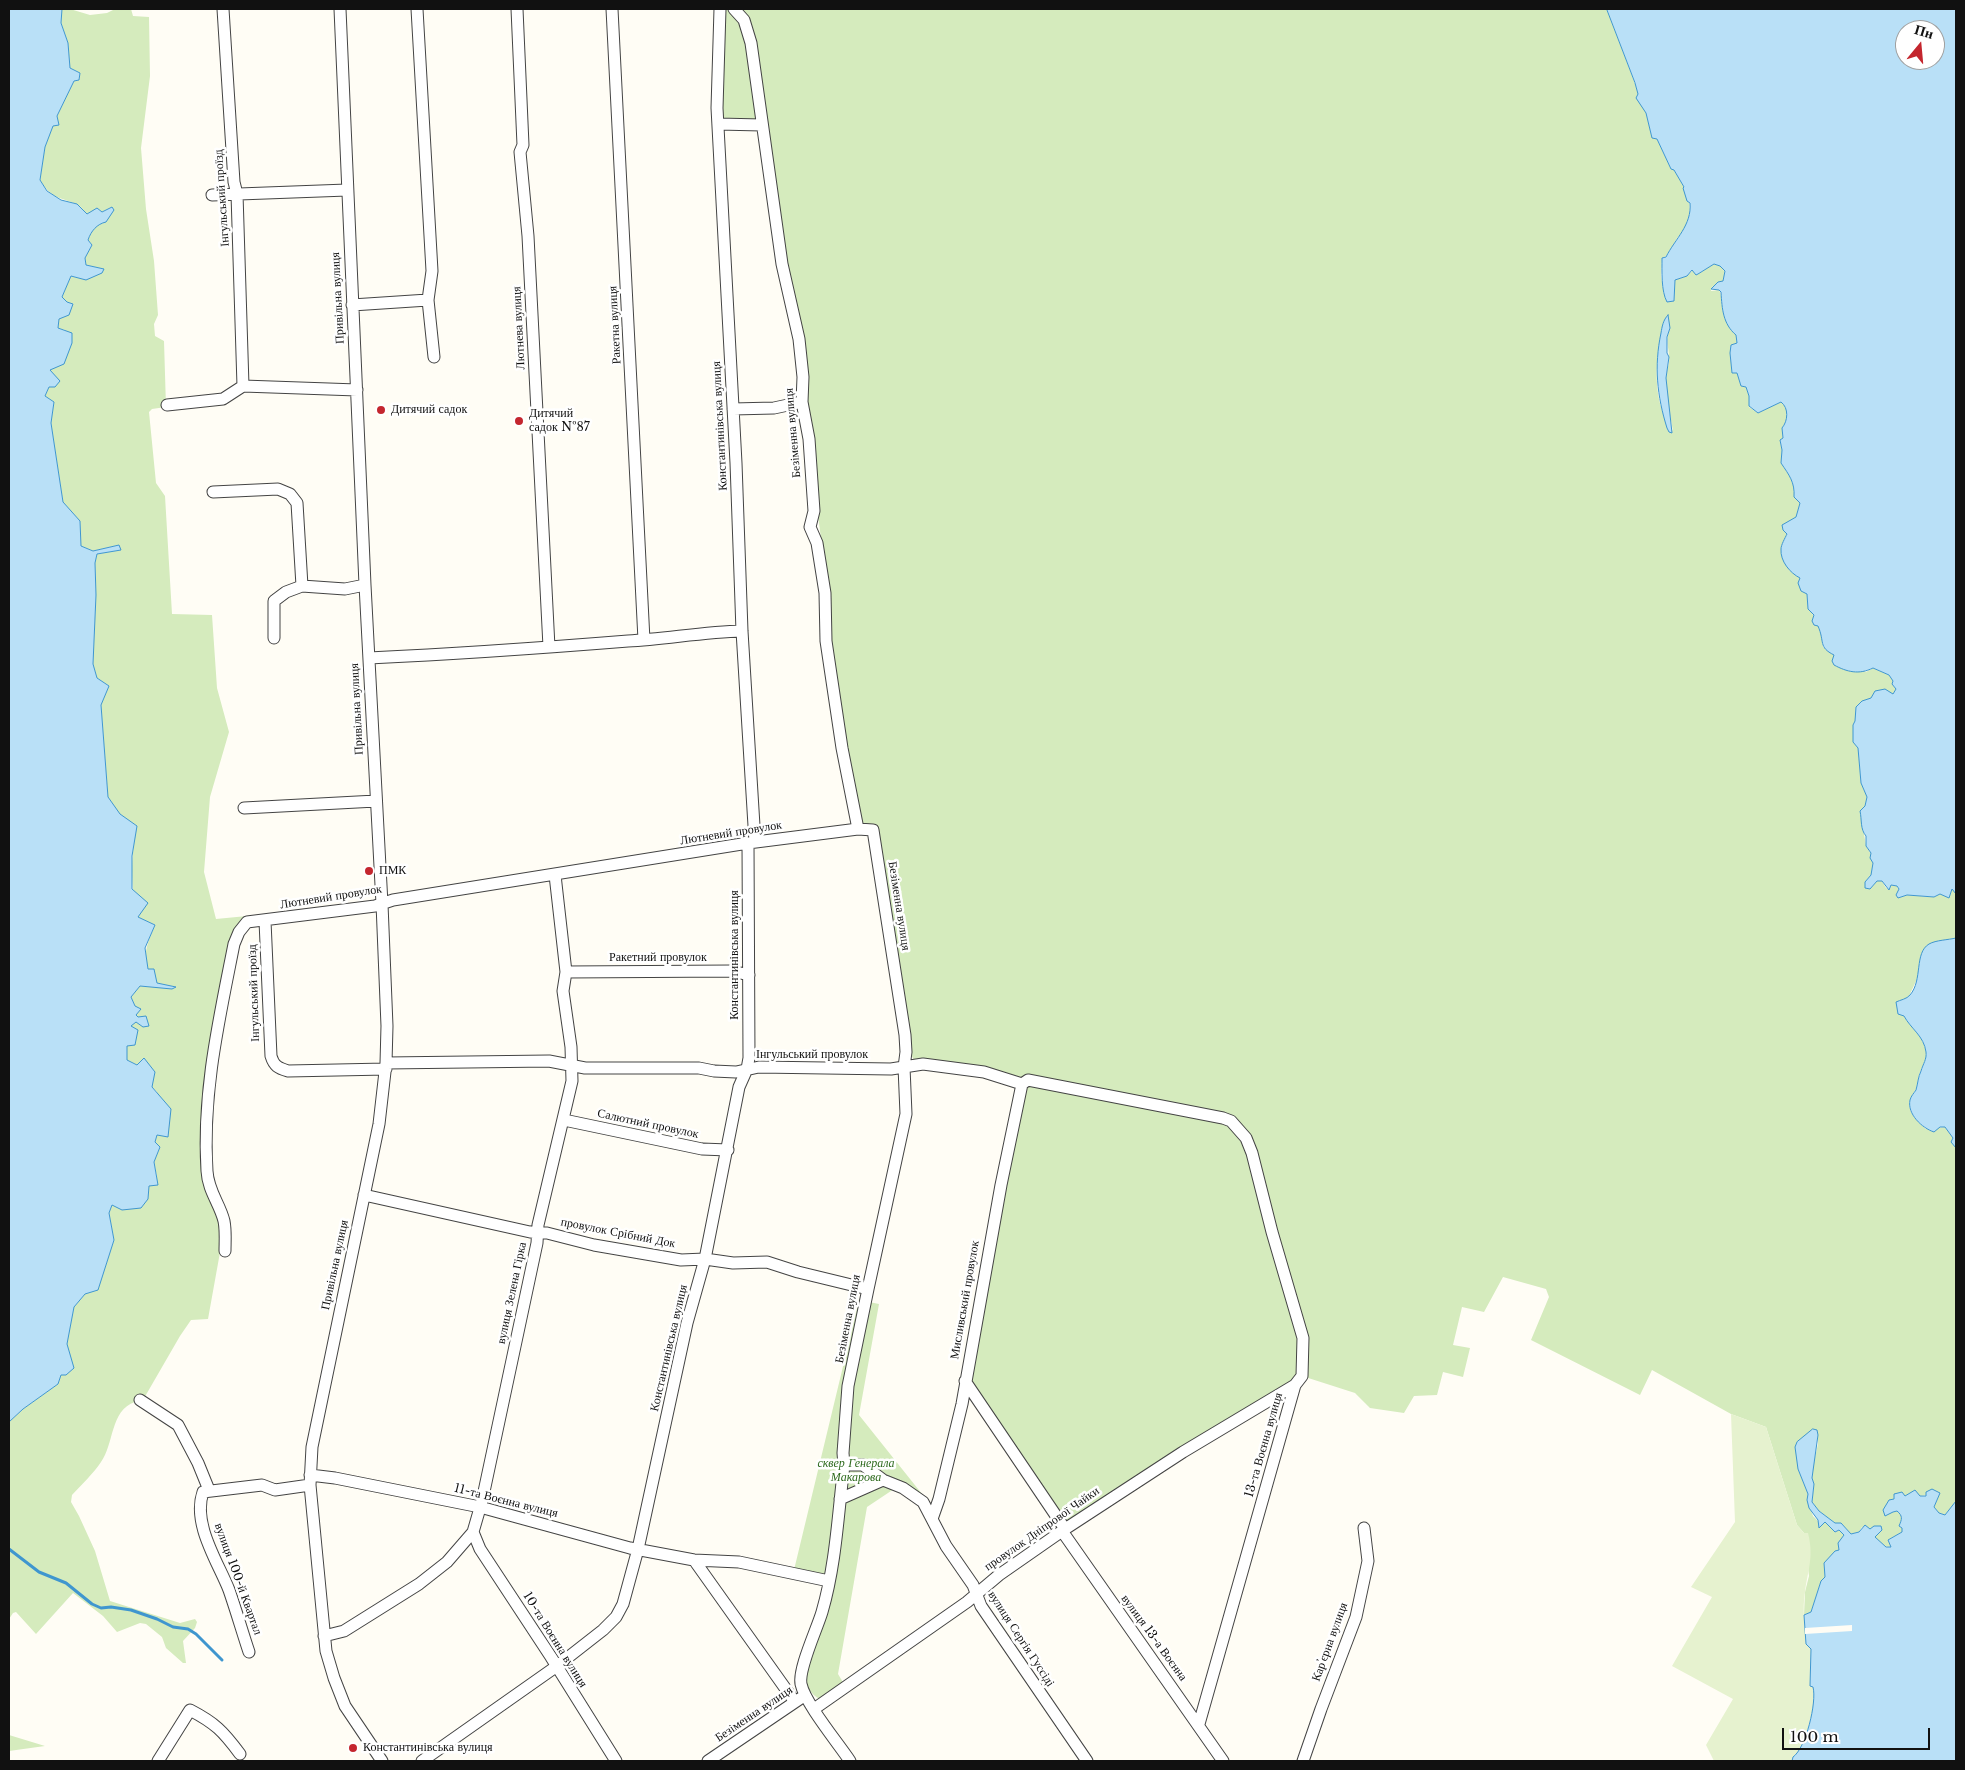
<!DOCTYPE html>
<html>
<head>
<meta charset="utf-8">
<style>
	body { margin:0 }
	#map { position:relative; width:1965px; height:1770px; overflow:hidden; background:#fffdf5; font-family:"Libre Baskerville",serif }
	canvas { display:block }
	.frame { position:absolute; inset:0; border:10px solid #111; pointer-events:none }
	.north { position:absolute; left:1895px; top:20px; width:50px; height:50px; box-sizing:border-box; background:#fff; border:1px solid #a0a0a0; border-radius:50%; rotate:17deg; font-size:14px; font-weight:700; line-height:20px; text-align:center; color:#111 }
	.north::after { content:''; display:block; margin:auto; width:18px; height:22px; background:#c4262e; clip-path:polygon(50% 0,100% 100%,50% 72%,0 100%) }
	.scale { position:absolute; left:1782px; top:1728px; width:148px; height:22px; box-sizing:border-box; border:2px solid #111; border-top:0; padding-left:6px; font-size:15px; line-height:18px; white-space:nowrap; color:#111; -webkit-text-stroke:4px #fff; paint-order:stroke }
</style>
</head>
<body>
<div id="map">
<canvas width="1965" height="1770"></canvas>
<div class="frame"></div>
<div class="north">Пн</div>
<div class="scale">100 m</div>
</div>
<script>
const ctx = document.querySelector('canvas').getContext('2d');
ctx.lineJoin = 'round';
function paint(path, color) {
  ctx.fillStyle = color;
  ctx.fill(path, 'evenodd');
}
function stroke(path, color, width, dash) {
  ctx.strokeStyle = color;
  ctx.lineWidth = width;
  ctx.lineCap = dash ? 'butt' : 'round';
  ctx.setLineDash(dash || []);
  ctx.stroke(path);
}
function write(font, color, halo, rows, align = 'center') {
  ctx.font = font + ' "Libre Baskerville",serif';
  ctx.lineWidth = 5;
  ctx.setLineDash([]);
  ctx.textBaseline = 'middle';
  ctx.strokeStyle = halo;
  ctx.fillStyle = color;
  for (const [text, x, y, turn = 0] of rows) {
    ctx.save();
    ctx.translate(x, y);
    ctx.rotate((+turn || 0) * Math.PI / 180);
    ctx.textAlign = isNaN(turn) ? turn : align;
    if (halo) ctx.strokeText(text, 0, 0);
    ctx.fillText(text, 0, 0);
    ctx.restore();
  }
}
const green = new Path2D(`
	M62,9H70L90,15L107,13L115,9H131L133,16L149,17L150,76L141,148L146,209L154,261L158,315L154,324L155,336L164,341L166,407L152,409L149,412L156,483L165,496L172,614L212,615L217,688L229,732L210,797L204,872L216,919L247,916L241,934L216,1048L208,1170L226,1219L208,1319L191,1320L180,1336L143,1400L138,1404L135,1402C110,1410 114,1445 101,1462C93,1474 82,1484 72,1495L71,1502L79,1516L95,1551L110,1601L180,1623L195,1619L197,1622L195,1628L183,1641L186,1663H183L166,1648L162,1637L146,1624L140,1623L117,1632L103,1616L73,1593L36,1634L16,1612L13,1613L9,1619V1422L23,1409L58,1384L74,1307L85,1294L98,1289L114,1240L109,1213L112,1205L148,1199L149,1185L157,1177L154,1162L160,1147L155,1143L157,1135V1092L151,1086L144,1059L137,1065L127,1060V1046L131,1026L138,1017L136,1015L135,1006L131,997L140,986L175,987L156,983C141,959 144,951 155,925L137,917C131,881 130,862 137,826L120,815L108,797L101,704L109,686L97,678L93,664L96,595L95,563L97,554L120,550L119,545L93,551L81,546L80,521L63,502L51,423L54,402L45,396L49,387L50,370L65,330L58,328L59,319L73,304L67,302L62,297L71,276L79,278L103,269L86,265L85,258L92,245L88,240L90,233L112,207L102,212L87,214C84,211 80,205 76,204C57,196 52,199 40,180L45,147L53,125L58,124L57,116L74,81L79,80L80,73L70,68L68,43L61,23Z
	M725,9H730L743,20L757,121L727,123L720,116Z
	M736,9H1607L1646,113L1652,137L1657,139L1671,169L1674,170C1686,190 1696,204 1685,228C1683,233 1678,236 1676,240C1672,247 1669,256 1662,258L1661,276L1664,294L1674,301L1675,280L1687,276L1693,270L1696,275L1698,274L1714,264L1720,266L1725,272L1723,281L1712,287L1711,291L1719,290C1722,295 1721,300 1722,306C1723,316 1729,329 1736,335L1737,343L1731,345L1730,353L1732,372L1737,373L1741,386L1746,387L1749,396V407L1758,413L1781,402C1789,408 1788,421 1782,428L1783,438L1780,441L1782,450L1781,463C1789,475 1795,482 1794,497L1800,503L1796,517L1787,524V534L1781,549L1800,578L1807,594L1808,609C1818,618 1822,634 1823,647L1866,672L1873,668L1889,675L1893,681L1892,684L1896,689L1893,694L1871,698L1856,707L1855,721L1853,725V741L1858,748L1861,783L1867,797L1862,821L1866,846L1871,854L1873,863L1871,875L1865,882L1870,889L1877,881H1882L1886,888L1889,889L1891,885L1897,886L1901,897L1907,895L1934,897L1953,888L1956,894V938L1938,942L1919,964V975L1909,996L1904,1016C1911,1029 1924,1036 1926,1052C1927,1059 1923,1064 1921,1070C1918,1076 1918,1083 1916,1089C1914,1093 1911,1096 1910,1100C1907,1113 1918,1121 1926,1129L1945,1127L1953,1138L1951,1142L1956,1148V1501L1945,1515L1939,1513L1934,1507L1940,1493L1920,1496L1911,1494L1904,1496L1894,1494L1893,1512L1897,1511L1901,1515L1902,1520L1899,1526L1902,1528V1532L1888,1540L1891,1547C1880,1547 1875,1537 1870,1529L1862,1527L1859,1532L1851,1534L1841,1523H1835L1819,1511L1812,1502L1814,1485L1812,1478L1813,1466L1818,1444L1817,1430L1798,1469L1808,1494L1807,1500L1813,1516L1821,1524L1825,1522L1835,1532L1839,1530L1844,1535L1839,1550L1824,1563L1825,1577L1821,1581L1811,1612L1804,1615L1805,1592L1809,1576L1804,1533L1797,1525L1766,1427L1731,1414L1652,1370L1640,1395L1531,1340L1549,1297L1546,1289L1503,1277L1484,1312L1462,1307L1453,1345L1470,1348L1463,1377L1443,1372L1437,1395L1414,1396L1404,1413L1370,1408L1355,1393L1302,1376L1067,1523L1061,1520L972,1389L969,1373L1025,1078L991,1069L914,1060L910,1053L876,825L866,826L858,820L827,641L828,592L785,263L754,44ZM1663,324L1670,328C1665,340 1669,347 1669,358C1670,364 1666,371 1666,377C1665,395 1670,414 1673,431C1670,425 1664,418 1662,410C1653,382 1657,352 1663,324Z
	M859,1300L879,1304L859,1415L926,1499L914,1503L906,1494L894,1489L867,1507L838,1674L844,1684L821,1700C810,1694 805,1685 805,1673L834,1579L794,1570Z
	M9,1735L45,1746L9,1751Z`);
const pitch = new Path2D(`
	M1731,1414L1766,1427L1797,1525L1804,1533H1808C1814,1557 1808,1569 1805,1592C1802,1609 1805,1627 1806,1644L1811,1649L1810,1686L1813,1687C1817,1702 1807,1735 1801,1749C1798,1754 1793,1755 1792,1761H1714L1706,1745L1733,1699L1672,1666L1712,1597L1691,1587L1735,1522Z`);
const water = new Path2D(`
	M9,9H62L61,23L68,43L70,68L80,73L79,80L74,81L57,116L59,125L53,126L45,147L40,180L47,191L61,200L77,204L87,214L97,208L102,212L112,207L114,210L106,222C97,224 91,231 88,240L92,245L85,258L86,265L104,269L102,273L86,280L71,276L62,297L67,302L73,304L69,315L59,319L58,328L72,333V343L64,364L50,370L60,381L55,387H49L45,396L54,402L51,423L63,502L80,521L81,546L93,551L119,545L121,550L97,554L95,563L96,595L93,664L97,678L109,686L101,705L108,797L120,814L137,826L132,856V889L148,903L138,917L155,925L145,948L148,969H154L157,983L176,987L172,989L140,986L131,997L135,1006L141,1009L136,1015L138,1017L146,1016L149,1026L143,1027L136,1022L131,1026L138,1030L135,1045L127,1046V1060L137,1065L144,1058L155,1072L152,1087L171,1109L168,1137L157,1135L155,1142L160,1147L154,1162L158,1185L149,1186L148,1199L141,1208L122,1210L112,1205L109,1213L114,1240L98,1290L85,1294L74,1307L67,1344L74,1368L66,1375H61L58,1384L23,1409L9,1422Z
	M1607,9H1956V894L1952,889L1949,898L1940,894L1934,897L1907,895L1898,898L1896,895L1899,889L1897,886L1891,885L1889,890L1882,881H1877L1870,889L1865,888V882L1871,875L1873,863L1870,858L1871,853L1866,846V836C1860,829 1862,820 1860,811L1865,806L1867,797L1861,783L1858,748L1853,742V725L1855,721L1856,707L1862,701L1871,698L1875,691L1885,689L1893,694L1896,689L1892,684L1893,681L1889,675L1873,668C1859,675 1847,672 1834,665L1832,661L1834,655C1818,647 1825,642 1818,626L1814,625L1812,621L1814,615L1808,609L1807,594L1801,591L1798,583L1800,578C1790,573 1780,561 1781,549C1781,545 1785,538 1787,534L1783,530L1782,525L1796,517L1800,503L1794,497C1795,482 1789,475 1781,463L1782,450L1780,440L1783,438L1782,428C1788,421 1789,408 1781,402L1758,413L1749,406V396L1746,387L1741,386L1737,373H1732L1730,353L1731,345L1737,343L1736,335C1723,324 1722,309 1721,292L1719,290L1711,289L1718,282L1723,281L1725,271L1720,266L1714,264L1698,274L1696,275L1692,270L1687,276L1675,280L1674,301L1667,302C1661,291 1662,271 1662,258L1666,257C1675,239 1692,225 1690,203L1687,201L1683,188L1684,187L1674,170L1671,169L1657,139L1652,138L1646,113L1636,98L1638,94L1635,83ZM1905,30H1935V60H1905Z
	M1668,315L1670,328L1667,337V353L1669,357L1666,378L1672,433L1669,432L1667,428C1657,396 1654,366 1661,333C1662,327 1663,320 1668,315Z
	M1956,938V1148L1951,1142L1953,1138L1945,1127H1940L1934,1132C1922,1128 1907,1114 1910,1100C1911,1096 1914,1093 1916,1090C1918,1083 1918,1077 1921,1071C1923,1064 1927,1059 1926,1052C1924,1036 1911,1029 1904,1016L1898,1014L1896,1002C1900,1000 1907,999 1910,995C1923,980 1914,953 1929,944C1936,940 1948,940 1956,938Z
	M1813,1429L1817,1430L1818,1435L1812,1478L1814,1484L1812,1502L1819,1511L1835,1523H1841L1851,1534L1859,1532L1865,1525L1870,1529L1874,1526H1881L1882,1530L1875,1537L1886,1547H1891L1888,1540L1902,1532V1528L1899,1526C1902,1519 1903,1516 1897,1511L1893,1512L1885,1516L1883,1510L1889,1500L1894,1499V1494L1902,1492L1905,1496L1915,1490L1920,1496H1926V1492L1932,1489L1940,1493L1934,1507L1939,1513L1945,1515L1956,1501V1761H1792L1793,1757C1806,1748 1817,1702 1813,1687L1810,1686L1811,1649L1806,1644L1804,1615L1811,1612L1821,1581L1825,1577L1824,1563L1835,1551L1839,1550L1838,1543L1844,1535L1839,1530L1835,1532L1825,1522L1819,1528L1818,1520L1809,1508L1807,1500L1808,1494L1798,1469L1795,1447L1797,1442Z`);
const pier = new Path2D(`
	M1852,1625V1631L1805,1634V1628Z`);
const stream = new Path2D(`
	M9,1549L39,1572L66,1583L92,1604L101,1608L111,1607L131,1610L157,1619L173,1627L188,1629L196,1634L222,1660`);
const minor = new Path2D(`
	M223,9L234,182L237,194L243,386
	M340,9L365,585L382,904L387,1026L386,1063L379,1124L312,1447L310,1485L326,1651L334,1678L345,1706L382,1761
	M517,9L523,145L520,152L528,236L549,647
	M612,9L644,640
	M720,9L717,108L736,463L742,631L755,842
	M734,9L744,20L751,43L782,264L799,339L803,377L802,402L809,439L814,511L810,527L817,543L825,593L826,641L842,748L858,829
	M718,124L762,125
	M212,195L347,190
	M428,300L434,357
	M352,305L428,300L432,271L417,9
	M167,405L223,399L243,386L357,390
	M733,409L774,408L802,402
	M213,492L278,489L290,494L297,503L302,586
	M274,638V601L286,592L302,586L345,589L365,585
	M369,658C455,654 541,648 628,641C666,639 703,632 742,631
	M244,808L376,801
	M265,921L271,1056C274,1066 278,1068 288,1071L386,1069
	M566,972L732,971L749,975
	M386,1063L549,1061L585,1068H699L714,1071L736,1072L759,1067L891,1069L923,1064L984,1072L1022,1084
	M1022,1084L1028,1080L1223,1118L1231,1121L1246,1138L1252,1153L1272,1232L1303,1338L1302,1376L1295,1385L1199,1724
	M564,1120L702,1149L728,1150
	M364,1195L530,1232L547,1233L594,1245L681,1260L705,1259L733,1263L767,1262L798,1272L868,1289
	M225,1251C225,1242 226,1231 224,1221C220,1204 208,1191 207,1171C202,1093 219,1020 234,944L239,932L247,922L375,906L393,900L748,843L858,829L873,830L905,1035L906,1052L904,1067L906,1114L868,1289L848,1386L843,1453L844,1465C838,1514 836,1564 822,1612C817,1629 798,1669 801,1684C805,1703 838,1743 850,1761
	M965,1381L1065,1529
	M140,1400L178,1425L198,1463L209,1490
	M844,1465H863L883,1480L903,1488L923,1502L946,1546L973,1585L981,1606L1087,1761
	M310,1475L335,1478L480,1507L630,1548L694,1560L739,1562L829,1581
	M840,1499L883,1480
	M932,1519L939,1499L962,1404L1001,1185L1022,1084
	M1062,1531L1223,1761
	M473,1532L480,1549L551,1657L616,1761
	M694,1560L795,1702
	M324,1636L344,1631L419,1584L447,1562L473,1532L482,1501L537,1243L538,1225L572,1081L571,1047L563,991L566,972L555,875
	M249,1652C242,1631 236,1610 229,1590C218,1562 192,1524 203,1492L262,1485L275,1490L310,1485
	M814,1709L967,1602L999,1575L1065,1529L1183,1452L1295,1385
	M158,1761L190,1710C215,1723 223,1731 240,1754
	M422,1761L557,1666L603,1630L616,1617L623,1604L638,1549L687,1323L705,1259L739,1087L747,1069L749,1058L748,843
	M708,1761L801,1698
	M1303,1761L1321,1709L1356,1617L1368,1561L1364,1528`);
const markers = [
	[381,410,5,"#c4262e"],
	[519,421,5,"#c4262e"],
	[369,871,5,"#c4262e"],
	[353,1748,5,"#c4262e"]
];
const streetNames = [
	["Інгульський проїзд",222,198,-94],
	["Привільна вулиця",338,298,-93],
	["Ракетна вулиця",615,325,-93],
	["Лютнева вулиця",519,328,-93],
	["Константинівська вулиця",720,426,-93],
	["Безіменна вулиця",793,433,-95],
	["Привільна вулиця",357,709,-93],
	["Лютневий провулок",731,833,-9],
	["Лютневий провулок",331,897,-9],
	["Безіменна вулиця",899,906,81],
	["Константинівська вулиця",735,955,-90],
	["Ракетний провулок",658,958],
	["Інгульський проїзд",254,993,-92],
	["Інгульський провулок",812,1055],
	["Салютний провулок",648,1124,12],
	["провулок Срібний Док",618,1233,11],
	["Привільна вулиця",335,1265,-78],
	["вулиця Зелена Гірка",512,1293,-78],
	["Мисливський провулок",965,1300,-80],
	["Безіменна вулиця",848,1319,-79],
	["Константинівська вулиця",669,1348,-77],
	["13-та Воєнна вулиця",1264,1445,-74],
	["11-та Воєнна вулиця",506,1501,14],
	["провулок Дніпрової Чайки",1042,1529,-35],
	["вулиця 100-й Квартал",238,1579,70],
	["вулиця 13-а Воєнна",1154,1638,54],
	["вулиця Сергія Гуссіді",1021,1639,57],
	["10-та Воєнна вулиця",555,1640,58],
	["Карʼєрна вулиця",1330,1642,-70],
	["Безіменна вулиця",754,1714,-34]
];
const poiNames = [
	["Дитячий садок",391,410],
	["Дитячий",529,414],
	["садок №87",529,428],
	["ПМК",379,871],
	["Константинівська вулиця",363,1748]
];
const parkNames = [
	["сквер Генерала",856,1464],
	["Макарова",856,1478]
];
paint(green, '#d5ebbd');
paint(pitch, '#e6f2cf');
paint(water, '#b9e0f7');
stroke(water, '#3f96cf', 1);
paint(pier, '#fffdf5');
stroke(stream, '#3f96cf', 3);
stroke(minor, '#444', 13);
stroke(minor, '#fff', 11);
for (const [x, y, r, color] of markers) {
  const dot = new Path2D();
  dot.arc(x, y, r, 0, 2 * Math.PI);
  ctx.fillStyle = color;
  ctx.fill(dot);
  stroke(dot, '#fff', 2);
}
write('12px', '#111', '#fff', streetNames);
write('12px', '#111', '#fff', poiNames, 'left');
write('italic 12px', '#2f6b1f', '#fff', parkNames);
</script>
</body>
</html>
